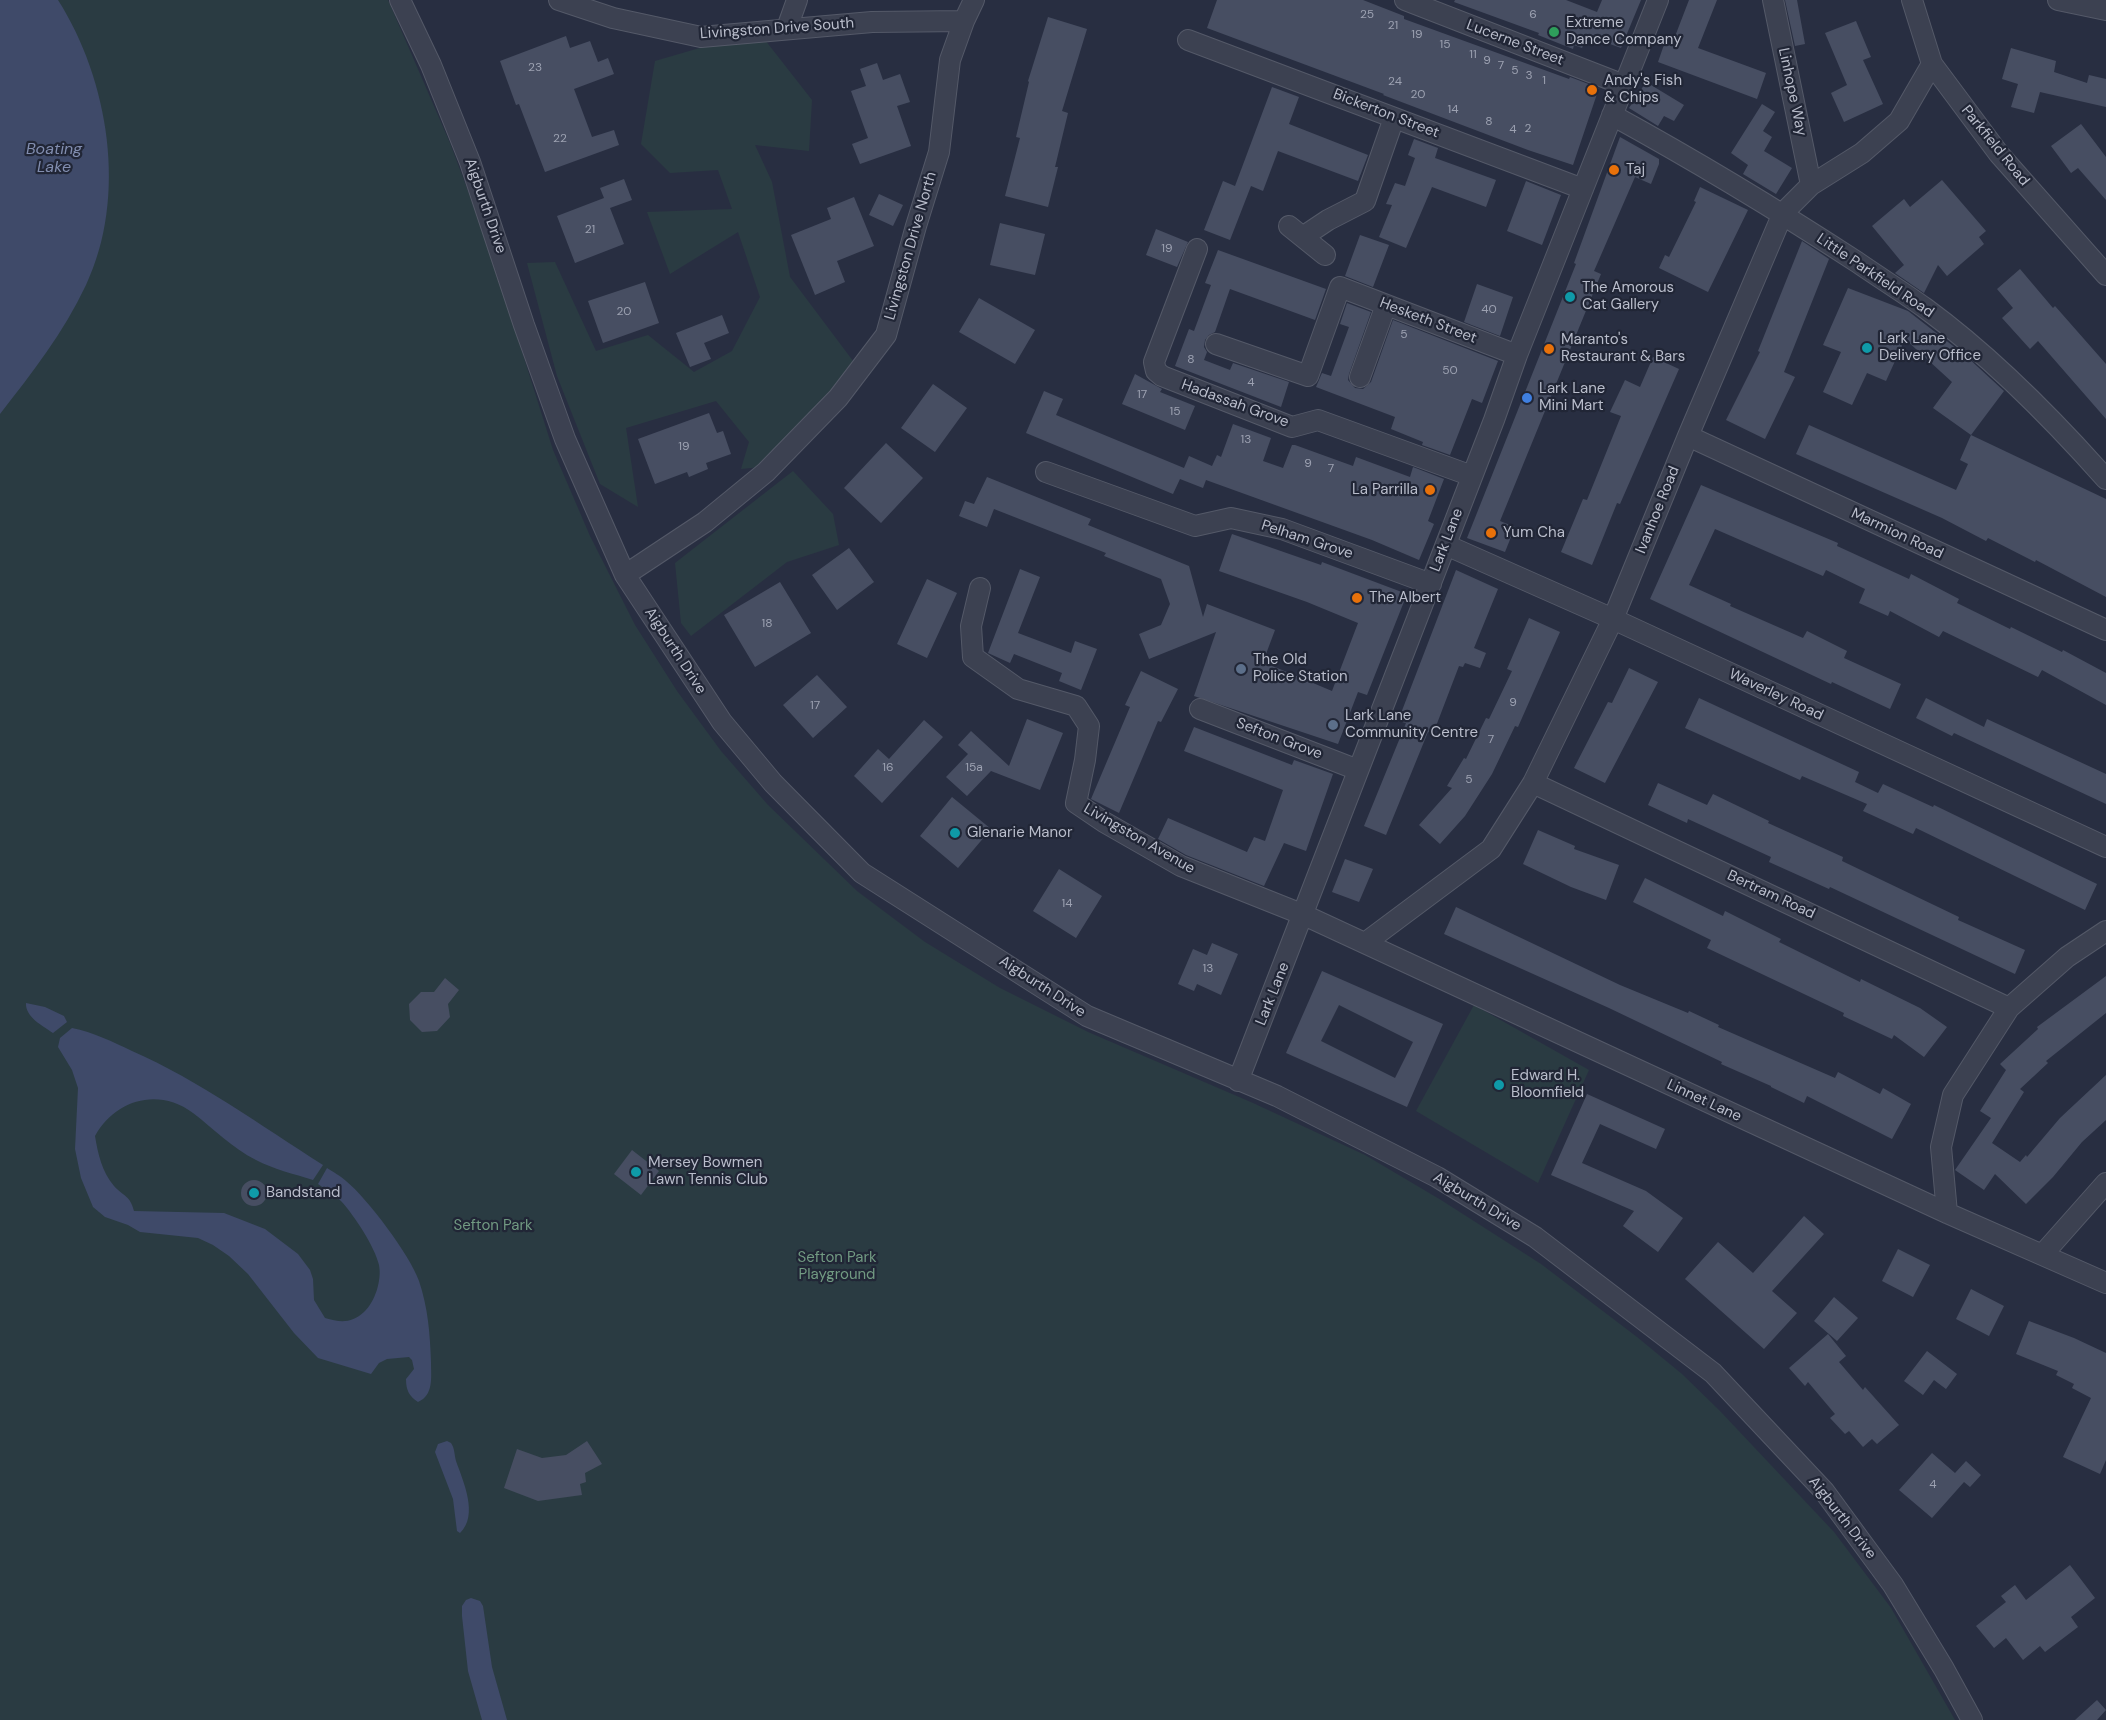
<!DOCTYPE html>
<html>
<head>
<meta charset="utf-8">
<style>
	body { margin:0 }
	canvas { display:block; background:#282e41 }
</style>
</head>
<body>
<canvas width="2106" height="1720"></canvas>
<script>
const ctx = document.querySelector('canvas').getContext('2d');
ctx.lineJoin = 'round';
function paint(path, color) {
  ctx.fillStyle = color;
  ctx.fill(path, 'evenodd');
}
function stroke(path, color, width, dash) {
  ctx.strokeStyle = color;
  ctx.lineWidth = width;
  ctx.lineCap = dash ? 'butt' : 'round';
  ctx.setLineDash(dash || []);
  ctx.stroke(path);
}
function write(font, color, halo, rows, align = 'center') {
  ctx.font = font + ' "DM Sans",sans-serif';
  ctx.lineWidth = 4.5;
  ctx.setLineDash([]);
  ctx.textBaseline = 'middle';
  ctx.strokeStyle = halo;
  ctx.fillStyle = color;
  for (const [text, x, y, turn = 0] of rows) {
    ctx.save();
    ctx.translate(x, y);
    ctx.rotate((+turn || 0) * Math.PI / 180);
    ctx.textAlign = isNaN(turn) ? turn : align;
    if (halo) ctx.strokeText(text, 0, 0);
    ctx.fillText(text, 0, 0);
    ctx.restore();
  }
}
const green = new Path2D(`
	M0,0H388L450,143L489,247L553,450L590,536L635,625L677,691L721,751L768,805L857,891L925,942L1000,988L1088,1032L1253,1103L1365,1155L1441,1200L1541,1264L1637,1337L1682,1374L1720,1411L1834,1532L1891,1608L1955,1720H0Z
	M758,31L812,100L809,151L755,145L772,182L790,277L859,369L771,466L741,469L749,442L716,401L626,428L638,507L600,484L557,376L527,263L555,262L596,351L648,335L694,372L732,351L760,297L738,232L670,274L647,212L732,209L718,170L670,173L641,144L655,61Z
	M793,471L833,514L839,545L787,562L691,636L681,623L675,563Z
	M1474,1005L1589,1070L1538,1183L1416,1111Z`);
const water = new Path2D(`
	M0,0H58C109,80 128,197 86,285C64,332 32,373 0,414Z
	M26,1003L45,1007L64,1016L67,1022L53,1033C43,1026 25,1017 26,1003Z
	M72,1028C93,1032 113,1042 132,1051C200,1081 260,1125 323,1165L313,1180C294,1174 273,1169 256,1160C232,1148 214,1129 193,1113C158,1087 115,1100 95,1136C98,1154 102,1172 114,1186C124,1197 130,1195 134,1211L224,1213L265,1229L298,1254L310,1270L313,1279L314,1300L325,1318C341,1323 352,1323 364,1312C375,1302 382,1280 379,1265C375,1247 354,1215 341,1201C334,1195 326,1190 318,1184L327,1168C333,1172 341,1176 346,1181C367,1198 410,1255 419,1281C428,1308 430,1333 431,1362C431,1377 434,1395 418,1402C409,1396 406,1390 406,1379L414,1369L412,1360L409,1357L387,1359L379,1363L371,1374L318,1358L294,1333L248,1274L229,1256L213,1245L198,1238L140,1232L128,1225L105,1217L93,1207L81,1178L75,1149L78,1088L72,1070L58,1047L60,1038Z
	M447,1441L451,1443C455,1449 454,1454 456,1461C463,1481 479,1515 460,1533L457,1531L453,1499L435,1452L438,1444Z
	M471,1598L480,1601L483,1606L492,1667L507,1720H482L468,1671L462,1616V1606L466,1600Z`);
const building = new Path2D(`
	M1217,0H1363L1404,16V19L1569,79L1570,77L1599,88L1573,165L1528,150L1383,95L1384,94L1207,28Z
	M1455,0H1566L1597,12L1602,0H1641L1621,48L1588,36L1582,48L1574,45L1573,49L1538,35L1539,33L1454,2Z
	M1689,0H1717L1698,48L1766,73L1757,99L1658,62L1667,36L1674,39Z
	M1785,0H1797L1805,44L1795,46Z
	M1048,17L1087,29L1062,111L1068,113L1055,167H1058L1048,207L1005,196L1020,138L1016,137L1029,82L1028,81Z
	M1856,21L1871,57L1863,60L1883,104L1844,122L1831,93L1847,85L1825,33Z
	M566,36L570,48L590,41L598,62L608,58L614,74L574,89L592,137L614,130L619,145L545,172L519,104L516,105L500,61Z
	M2011,48L2056,61L2054,72L2087,83L2089,75L2106,79V107L2040,92L2034,113L2011,107L2018,84L2002,79Z
	M877,63L883,80L900,74L910,102L897,106L911,146L860,164L852,144L868,138L851,91L866,86L860,69Z
	M1646,82L1684,105L1674,121L1664,116L1658,126L1629,108Z
	M1272,87L1299,97L1289,124L1368,155L1358,181L1278,151L1263,191L1251,186L1230,240L1204,230L1223,181L1235,186Z
	M1762,104L1775,112L1763,131L1772,137L1764,151L1792,168L1776,194L1743,174L1748,165L1731,153Z
	M2081,124L2106,157V200L2078,168L2071,173L2051,146Z
	M1620,137L1659,159V164L1651,184L1635,177L1594,271L1601,274L1500,521L1515,527L1505,552L1467,538L1576,264L1574,263Z
	M1414,139L1438,148L1435,158L1496,180L1486,207L1432,187L1406,248L1379,237L1392,205L1386,204L1395,183L1405,186L1415,158L1408,155Z
	M624,179L632,200L610,208L624,244L575,263L557,216L604,198L600,188Z
	M1942,180L1986,231L1979,237L1984,244L1947,276L1938,265L1924,293L1895,273L1904,265L1872,226L1904,199L1910,207Z
	M1526,181L1561,195L1542,245L1507,231Z
	M1700,187L1748,210L1708,292L1659,268L1665,255L1669,257L1696,202L1694,201Z
	M879,194L903,205L893,226L869,215Z
	M854,197L874,246L837,261L845,282L815,295L791,235L831,219L827,208Z
	M1000,223L1045,234L1035,275L990,265Z
	M1156,229L1188,242L1177,267L1146,255Z
	M1360,235L1389,245L1373,287L1345,276Z
	M1802,241L1829,259L1784,372L1795,377L1765,439L1726,420L1760,352L1758,351Z
	M1218,250L1326,289L1315,320L1230,289L1215,332L1209,335L1205,340L1204,347L1207,352L1204,360L1230,370L1233,363L1289,382L1281,407L1175,366L1189,329L1194,331L1211,285L1205,283Z
	M2020,269L2053,308L2055,306L2106,364V419L2038,341L2030,349L2002,318L2013,308L1997,289Z
	M645,282L659,323L603,343L588,301Z
	M1477,284L1513,297L1500,336L1464,322Z
	M1848,288L1908,311L1966,356L2004,391L1971,435L1933,408L1952,382L1905,339L1886,381L1867,373L1852,405L1823,392L1841,352L1823,345Z
	M979,298L1035,330L1015,364L959,332Z
	M1347,303L1371,312L1349,374L1348,380L1355,388L1363,389L1371,382L1393,320L1498,361L1482,403L1472,399L1450,455L1422,445L1423,442L1391,429L1395,417L1316,387L1322,373L1331,376L1349,327L1340,324Z
	M722,315L729,333L704,343L711,359L690,367L676,333Z
	M1653,357L1679,369L1620,504L1617,503L1592,565L1561,552L1583,499L1587,500L1621,416L1610,412L1625,380L1640,387Z
	M1135,374L1162,389L1160,392L1195,406L1185,430L1122,404Z
	M933,384L967,408L935,452L901,428Z
	M1044,391L1063,399L1056,415L1184,468L1189,456L1212,466L1217,455L1221,457L1233,424L1271,438L1263,461L1283,468L1292,445H1295L1353,466L1356,457L1410,477L1413,467L1444,479L1428,521L1434,524L1419,560L1372,540L1206,480L1203,488L1180,479L1173,494L1026,433Z
	M709,413L717,433L723,431L731,454L706,463L708,469L689,477L687,472L655,484L638,439Z
	M1809,425L1956,490L1968,464L1960,460L1971,435L2106,499V597L2036,560L2035,562L1988,538L1986,541L1942,518L1796,454Z
	M886,443L923,478L881,523L844,488Z
	M987,477L1091,519L1088,525L1189,566L1203,617L1207,604L1275,630L1263,662L1332,691L1358,623L1307,602L1219,571L1232,534L1321,565L1322,562L1407,594L1367,695L1358,692L1338,744L1194,696L1216,632L1149,659L1139,634L1161,625L1170,604L1161,579L1104,556L1106,553L994,509L987,527L959,516L965,501L974,504Z
	M1701,485L1838,543L1837,546L1909,579L1911,574L1959,599L1957,603L2010,629L2011,627L2062,652L2063,650L2106,673V705L2042,670L2038,677L1943,631L1939,637L1890,611L1888,616L1859,603L1865,589L1826,570L1823,576L1715,529L1689,585L1731,604L1730,606L1803,638L1807,631L1847,651L1844,658L1901,684L1890,709L1832,682L1831,684L1650,599Z
	M849,548L874,582L837,610L812,575Z
	M1020,569L1040,577L1018,633L1071,653L1075,641L1097,649L1081,690L1059,681L1062,673L1014,654L1010,663L988,653Z
	M1456,570L1498,589L1474,648L1486,653L1480,668L1465,663L1463,667L1459,666L1433,734L1428,732L1386,835L1364,826L1406,723L1398,721Z
	M927,579L957,593L927,658L897,644Z
	M780,582L811,633L755,667L724,615Z
	M1529,618L1560,632L1518,727L1515,726L1492,774L1465,816L1440,844L1419,825L1452,788L1447,786L1464,758L1466,759L1486,718L1489,719L1512,671L1507,669Z
	M1629,668L1658,682L1605,783L1574,768L1608,702L1612,703Z
	M1141,671L1178,689L1161,722L1158,721L1119,813L1091,799L1130,707L1125,705Z
	M817,675L847,707L813,738L783,705Z
	M1699,698L1859,772L1855,782L1878,793L1883,784L1933,807L1934,805L2097,884L2085,910L1916,828L1913,834L1863,811L1867,804L1802,776L1800,780L1685,728Z
	M1926,698L1984,727L1987,719L2106,774V804L1954,733L1952,736L1916,718Z
	M1027,719L1063,733L1040,790L991,771L967,796L946,777L968,754L958,745L971,731L1009,766Z
	M924,720L943,737L882,803L854,776L878,749L889,759Z
	M1194,727L1292,765L1294,760L1333,774L1306,851L1284,843L1264,886L1186,855L1158,839L1168,818L1247,852L1254,837L1265,841L1283,790L1184,751Z
	M1658,783L1707,805L1713,794L1769,821L1768,823L1843,857L1842,861L1959,917L1958,920L2025,950L2015,974L1830,887L1829,889L1769,862L1771,857L1688,819L1687,823L1648,805Z
	M952,797L991,829L958,868L920,836Z
	M1538,830L1575,846L1574,849L1619,865L1606,900L1571,887L1523,864Z
	M1345,859L1373,869L1359,902L1332,892Z
	M1059,869L1102,896L1076,938L1033,911Z
	M1645,878L1723,916L1725,911L1781,939L1779,942L1860,982L1861,979L1920,1008L1947,1027L1924,1057L1894,1035L1892,1039L1843,1016L1844,1013L1707,948L1711,940L1633,902Z
	M1456,907L1620,985L1688,1013L1689,1011L1719,1025L1718,1027L1835,1078L1838,1072L1880,1094L1883,1088L1911,1104L1892,1139L1807,1096L1804,1103L1771,1087V1086L1721,1064L1722,1062L1609,1008L1444,934Z
	M1212,943L1238,954L1221,995L1197,984L1194,991L1178,984L1193,949L1207,955Z
	M1322,971L1443,1024L1407,1107L1286,1053ZM1339,1005L1413,1042L1395,1078L1321,1041Z
	M2106,976V1013L2046,1061L2048,1063L2020,1089L2024,1092L1992,1143L2020,1162L2026,1155L2027,1157L2060,1118L2106,1075V1120L2082,1142L2053,1177L2026,1204L1995,1174L1984,1190L1955,1170L1991,1118L1980,1111L2006,1070L2000,1064L2038,1029L2037,1027Z
	M445,978L459,990L448,1004L450,1017L437,1031L422,1032L410,1020L409,1004L421,992H434Z
	M1587,1094L1665,1129L1656,1149L1600,1124L1582,1163L1646,1191L1683,1218L1658,1252L1623,1226L1634,1211L1551,1175Z
	M632,1150L659,1171L641,1195L614,1174Z
	M241 1193a13 13 0 1 1 26 0a13 13 0 1 1-26 0Z
	M1804,1216L1824,1234L1772,1291L1797,1313L1764,1349L1685,1279L1718,1242L1753,1273Z
	M1898,1249L1930,1265L1913,1297L1882,1281Z
	M1971,1289L2004,1306L1989,1336L1956,1319Z
	M1834,1297L1858,1318L1837,1341L1814,1321Z
	M2029,1321L2074,1338L2106,1353V1460L2100,1474L2063,1457L2091,1398L2072,1388L2074,1384L2056,1375L2058,1371L2016,1354Z
	M1828,1334L1846,1356L1839,1362L1863,1390L1865,1387L1899,1425L1877,1444L1872,1439L1863,1447L1849,1431L1845,1434L1830,1418L1835,1414L1808,1382L1805,1386L1789,1368Z
	M1927,1351L1957,1374L1946,1389L1934,1380L1923,1395L1904,1381Z
	M587,1441L602,1464L585,1473L586,1482L580,1484L582,1495L538,1501L504,1488L517,1449L542,1458L566,1455Z
	M1932,1453L1955,1473L1966,1461L1981,1475L1970,1487L1964,1482L1932,1518L1899,1490Z
	M2070,1565L2095,1598L2071,1617L2078,1627L2045,1652L2040,1646L2023,1660L2006,1638L1994,1648L1976,1626L2006,1602L2001,1596L2015,1585L2026,1600Z
	M2097,1700L2106,1710L2097,1720H2075Z`);
const minor = new Path2D(`
	M400,0L431,65L470,162L524,325L565,439L625,575L722,722L773,783L862,873L1087,1016L1277,1096L1437,1177L1535,1237L1713,1373L1824,1491L1893,1585L1944,1669L1972,1720
	M559,0L613,18L701,37L872,22L964,21
	M1405,0L1624,85
	M1773,0L1811,185
	M1912,0L1932,64L1999,154L2106,275
	M2058,0L2106,10
	M787,28L797,0
	M1188,40L1583,189
	M1612,115C1696,161 1777,210 1857,262C1880,278 1903,292 1925,308C1992,357 2051,417 2106,479
	M1289,226L1325,255
	M1304,236L1328,220L1365,201L1394,118
	M1197,249L1154,362L1156,371L1162,376L1292,427L1318,420L1472,476
	M1216,344L1308,376L1340,287L1517,355
	M1360,377L1386,305
	M1688,436L2106,630
	M1046,472L1195,526L1231,518L1282,529L1431,584
	M1446,545L1613,619L2106,847
	M625,575L705,522L766,472L838,398L886,335L916,226L939,152L950,60L964,21L974,0
	M980,588L971,626L973,657L1018,689L1076,706L1089,726L1085,760L1076,803L1104,822L1181,866L1304,915L1947,1213L2106,1283
	M1200,709L1358,770
	M1533,783L2009,1008
	M1365,943L1491,849L1533,783L1613,619L1688,436L1783,213L1811,185L1862,153L1899,121L1932,64
	M1238,1081L1494,420L1517,355L1658,0
	M1947,1213L1941,1147L1953,1095L2009,1008L2067,957L2106,931
	M2043,1254L2106,1183`);
const markers = [
	[1554,32,6,"#2e9e5b"],
	[1592,90,6,"#e8710a"],
	[1614,170,6,"#e8710a"],
	[1570,297,6,"#0f9aa8"],
	[1867,348,6,"#0f9aa8"],
	[1549,349,6,"#e8710a"],
	[1527,398,6,"#3f7fe0"],
	[1430,490,6,"#e8710a"],
	[1491,533,6,"#e8710a"],
	[1357,598,6,"#e8710a"],
	[1241,669,6,"#5c6f8a"],
	[1333,725,6,"#5c6f8a"],
	[955,833,6,"#0f9aa8"],
	[1499,1085,6,"#0f9aa8"],
	[636,1172,6,"#0f9aa8"],
	[254,1193,6,"#0f9aa8"]
];
const numberNames = [
	["25",1367,15],
	["6",1533,15],
	["21",1393,26],
	["19",1417,35],
	["15",1445,45],
	["11",1473,55],
	["9",1487,61],
	["7",1501,66],
	["23",535,68],
	["5",1515,71],
	["3",1529,76],
	["1",1544,81],
	["24",1395,82],
	["20",1418,95],
	["14",1453,110],
	["8",1489,122],
	["2",1528,129],
	["4",1513,130],
	["22",560,139],
	["21",590,230],
	["19",1167,249],
	["40",1489,310],
	["20",624,312],
	["5",1404,335],
	["8",1191,360],
	["50",1450,371],
	["4",1251,383],
	["17",1142,395],
	["15",1175,412],
	["13",1246,440],
	["19",684,447],
	["9",1308,464],
	["7",1331,469],
	["18",767,624],
	["9",1513,703],
	["17",815,706],
	["7",1491,740],
	["16",888,768],
	["15a",974,768],
	["5",1469,780],
	["14",1067,904],
	["13",1208,969],
	["4",1933,1485]
];
const poiNames = [
	["Extreme",1566,23],
	["Dance Company",1566,40],
	["Andy's Fish",1604,81],
	["& Chips",1604,98],
	["Taj",1626,170],
	["The Amorous",1582,288],
	["Cat Gallery",1582,305],
	["Lark Lane",1879,339],
	["Delivery Office",1879,356],
	["Maranto's",1561,340],
	["Restaurant & Bars",1561,357],
	["Lark Lane",1539,389],
	["Mini Mart",1539,406],
	["La Parrilla",1418,490,"right"],
	["Yum Cha",1503,533],
	["The Albert",1369,598],
	["The Old",1253,660],
	["Police Station",1253,677],
	["Lark Lane",1345,716],
	["Community Centre",1345,733],
	["Glenarie Manor",967,833],
	["Edward H.",1511,1076],
	["Bloomfield",1511,1093],
	["Mersey Bowmen",648,1163],
	["Lawn Tennis Club",648,1180],
	["Bandstand",266,1193]
];
const streetNames = [
	["Livingston Drive South",777,29,-4],
	["Lucerne Street",1515,43,21],
	["Linhope Way",1792,92,78],
	["Bickerton Street",1386,114,21],
	["Parkfield Road",1995,146,51],
	["Aigburth Drive",485,206,71],
	["Livingston Drive North",911,246,-74],
	["Little Parkfield Road",1875,276,34],
	["Hesketh Street",1428,321,21],
	["Hadassah Grove",1235,404,20],
	["Ivanhoe Road",1658,510,-68],
	["Marmion Road",1897,534,25],
	["Pelham Grove",1307,540,18],
	["Lark Lane",1447,540,-69],
	["Aigburth Drive",675,651,57],
	["Waverley Road",1776,695,25],
	["Sefton Grove",1279,739,21],
	["Livingston Avenue",1139,839,30],
	["Bertram Road",1771,895,25],
	["Aigburth Drive",1042,987,33],
	["Lark Lane",1273,994,-68],
	["Linnet Lane",1704,1101,25],
	["Aigburth Drive",1477,1202,31],
	["Aigburth Drive",1842,1518,52]
];
const parkNames = [
	["Sefton Park",493,1226],
	["Sefton Park",837,1258],
	["Playground",837,1275]
];
const waterNames = [
	["Boating",54,150],
	["Lake",54,168]
];
paint(green, '#2a3b42');
paint(water, '#3f4a69');
paint(building, '#474e62');
stroke(minor, '#545968', 22);
stroke(minor, '#3c4151', 20);
for (const [x, y, r, color] of markers) {
  const dot = new Path2D();
  dot.arc(x, y, r, 0, 2 * Math.PI);
  ctx.fillStyle = color;
  ctx.fill(dot);
  stroke(dot, '#212636', 2);
}
write('12px', '#9ca1b1', null, numberNames);
write('15px', '#b9bdcb', '#212636', poiNames, 'left');
write('15px', '#b9bdcb', '#212636', streetNames);
write('15px', '#719a82', '#212636', parkNames);
write('italic 16px', '#828eb0', '#212636', waterNames);
</script>
</body>
</html>
